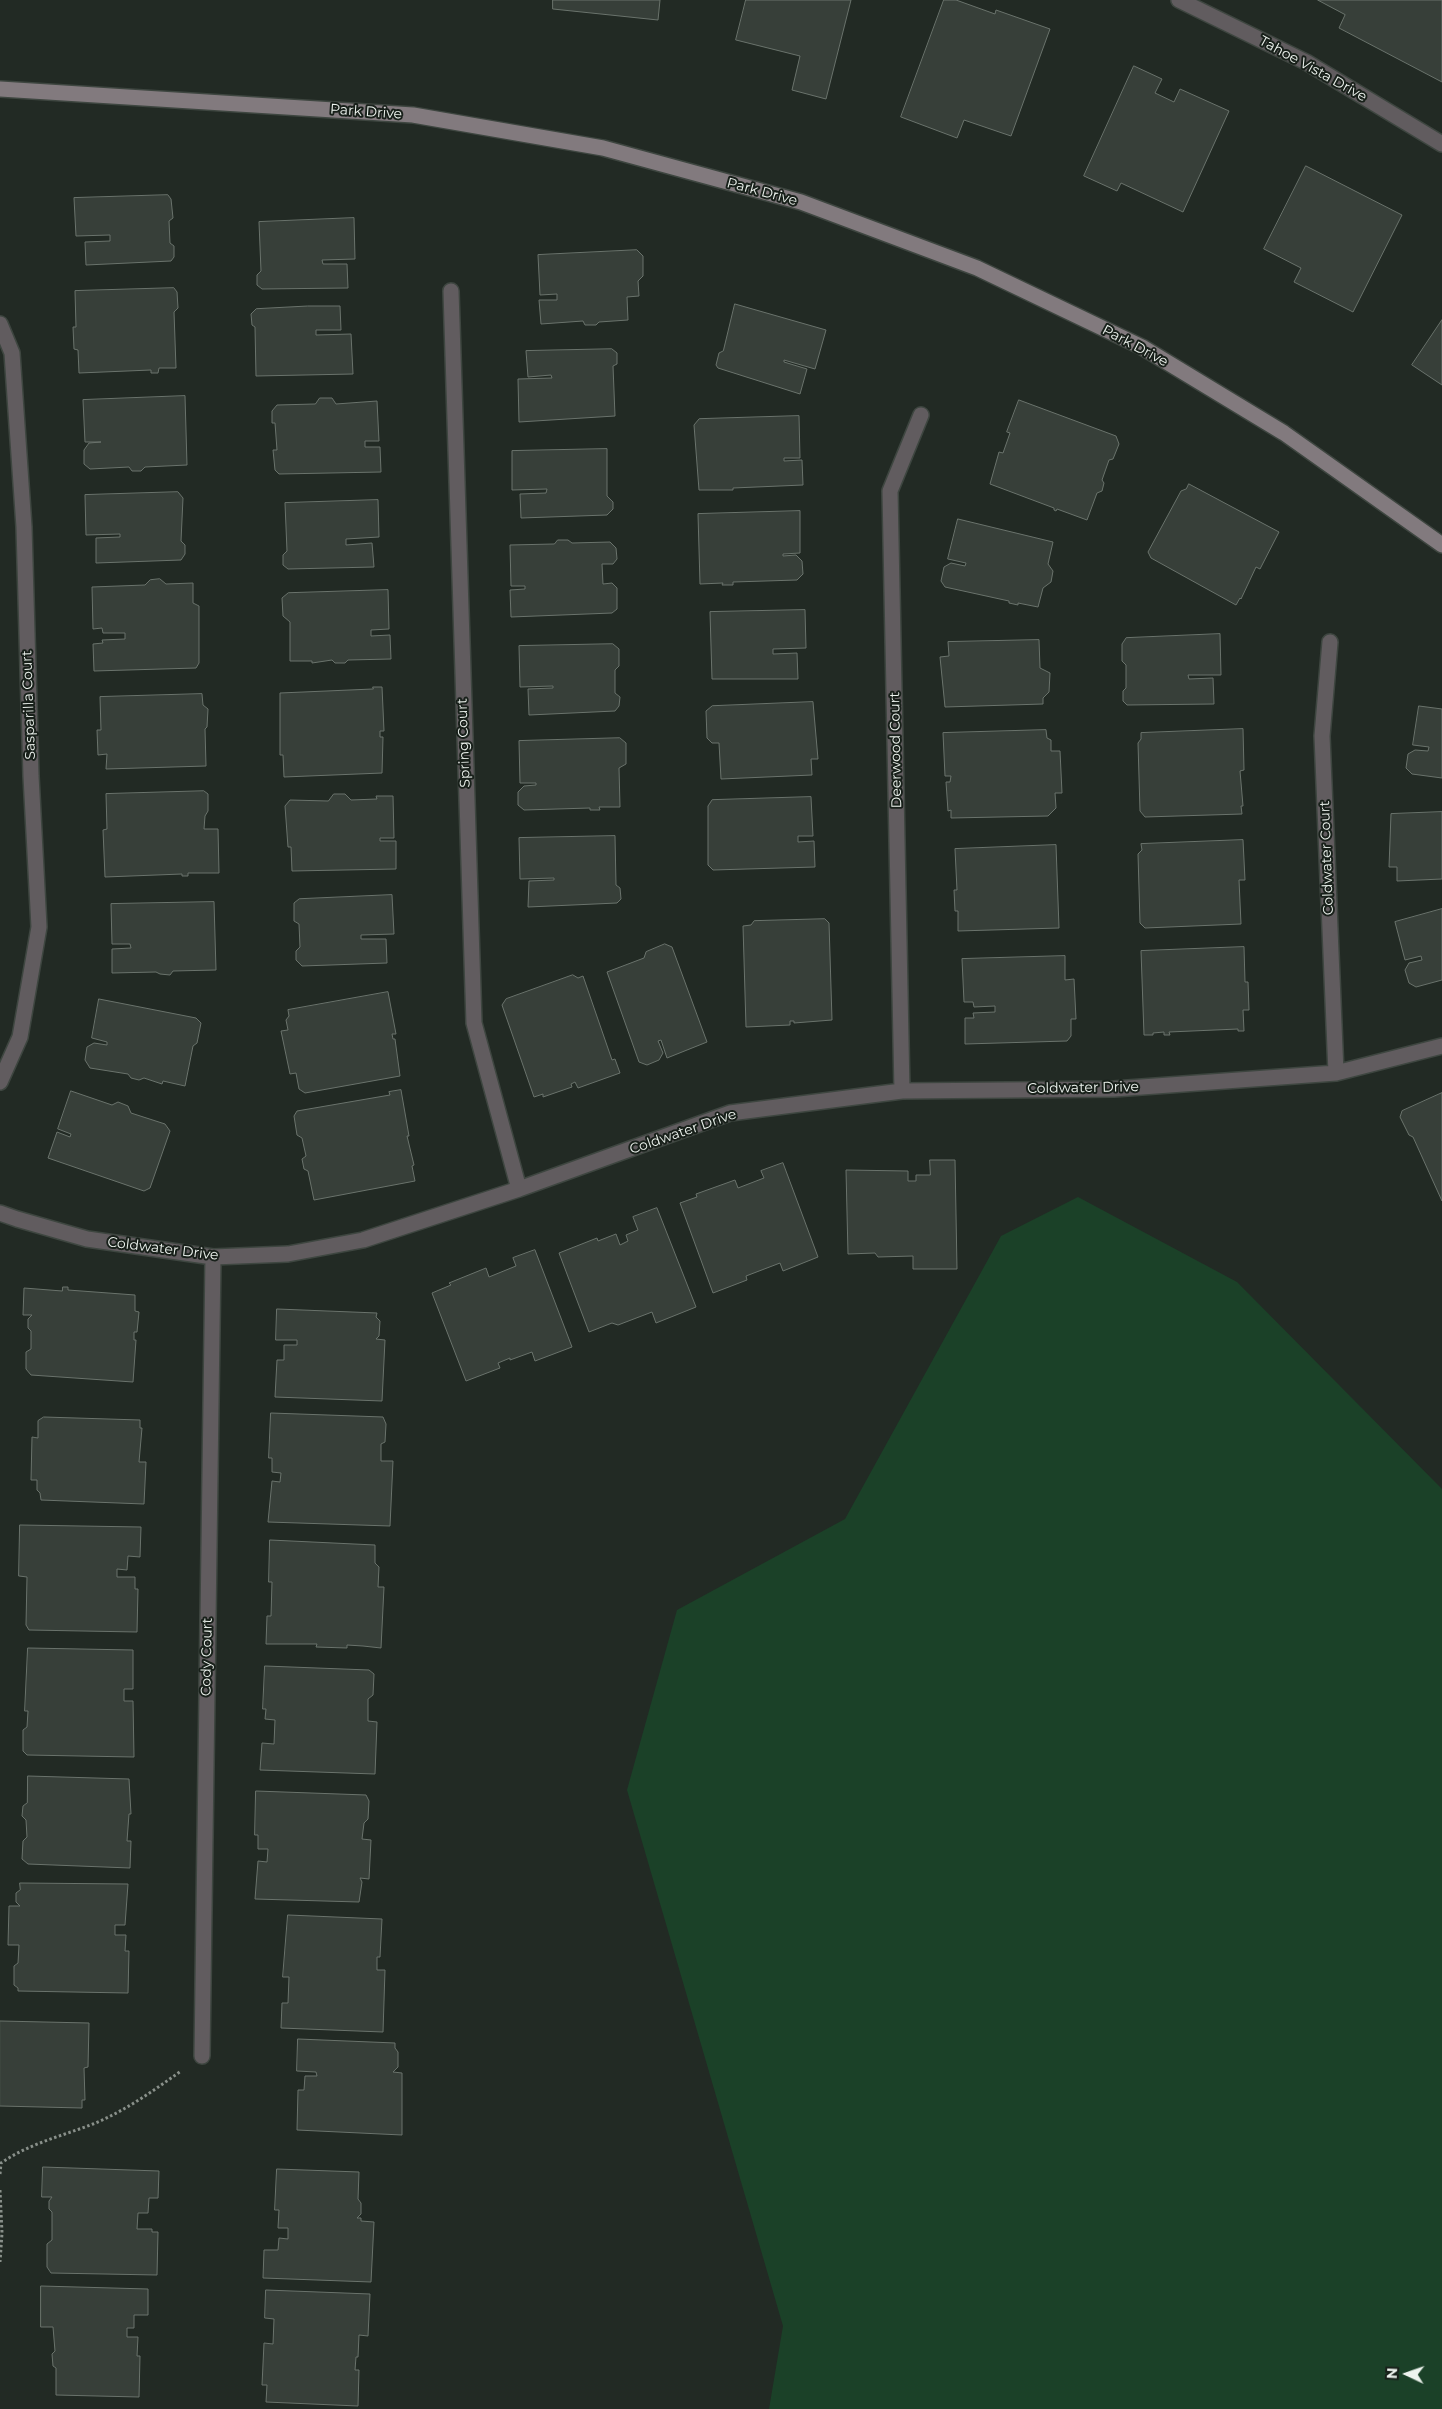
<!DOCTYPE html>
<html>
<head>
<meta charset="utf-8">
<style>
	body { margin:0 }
	#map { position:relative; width:1442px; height:2409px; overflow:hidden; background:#222a24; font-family:Montserrat,sans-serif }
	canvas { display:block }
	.north { position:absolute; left:1382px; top:2349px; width:50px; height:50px; -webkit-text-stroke:4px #18201a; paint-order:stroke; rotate:273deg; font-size:14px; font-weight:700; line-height:20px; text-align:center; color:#edf3ee }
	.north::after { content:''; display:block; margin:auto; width:18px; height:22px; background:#edf3ee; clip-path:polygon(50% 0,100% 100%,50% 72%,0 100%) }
</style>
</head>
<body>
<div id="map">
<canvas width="1442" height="2409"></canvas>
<div class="north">N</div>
</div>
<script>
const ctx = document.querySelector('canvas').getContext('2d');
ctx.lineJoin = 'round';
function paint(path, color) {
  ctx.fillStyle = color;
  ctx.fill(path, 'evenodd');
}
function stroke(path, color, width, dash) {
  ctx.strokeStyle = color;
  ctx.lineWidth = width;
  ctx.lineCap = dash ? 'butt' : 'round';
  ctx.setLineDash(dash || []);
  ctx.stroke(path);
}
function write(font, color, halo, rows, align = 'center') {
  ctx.font = font + ' Montserrat,sans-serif';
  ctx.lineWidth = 4;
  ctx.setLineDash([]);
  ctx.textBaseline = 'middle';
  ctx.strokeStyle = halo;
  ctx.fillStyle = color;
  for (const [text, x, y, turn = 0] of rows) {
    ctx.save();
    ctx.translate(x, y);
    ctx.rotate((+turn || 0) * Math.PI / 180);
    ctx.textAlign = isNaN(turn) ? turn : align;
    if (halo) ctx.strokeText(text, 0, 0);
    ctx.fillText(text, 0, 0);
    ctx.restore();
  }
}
const green = new Path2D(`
	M1078,1197L1237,1282L1442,1489V2409H769L783,2326L627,1790L677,1610L845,1519L1001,1236Z`);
const building = new Path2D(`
	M553,0H660L658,20L553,9Z
	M746,0H851L826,99L792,90L800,56L736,40Z
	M944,0H956L995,14L996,10L1050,29L1011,136L964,120L957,138L901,117Z
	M1318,0H1442V82L1339,28L1345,15Z
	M1134,66L1162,79L1155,93L1174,102L1180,89L1229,111L1183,212L1121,183L1117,191L1084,176Z
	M1306,166L1402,215L1353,312L1294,282L1301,268L1264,249Z
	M168,195L171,199L173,218L169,221L170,243L174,246V257L171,261L86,265L85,242L110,241V235L76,236L74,198Z
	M354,218L355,259L322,260L323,264H347L348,288L262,289L257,285V275L261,271L259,222Z
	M637,250L643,256V276L638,281L639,296L627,297L628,320L599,322L596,325H585L583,321L541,324L539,300H557V294L540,295L538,255Z
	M174,288L177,292L178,308L174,312L176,368H159L158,373H151V370L79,373L78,350L74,349L73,327H76L75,291Z
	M735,304L826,330L815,369L784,360V362L807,369L800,394L718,368L716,365L719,353L723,351Z
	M308,306H340L341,330H316V335L351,334L353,374L256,376L255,327L252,325L251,314L256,309Z
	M1442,320V385L1412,365Z
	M612,349L617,353V364L613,366L615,416L519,422L518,379L552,378L551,375L528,377L526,351Z
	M185,396L187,465L145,467L141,471H132L129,467L90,469L84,464V450L89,443L101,442H85L83,400Z
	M320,398H332L336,404L377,401L379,441H365V447H380L381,472L279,474L275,470L273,450H277L275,423H272V411L277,405L315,404Z
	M1019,400L1116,436L1119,444L1113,459L1109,460L1102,480L1104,483L1102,491L1097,493L1087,520L1057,509L1056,511L1054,510V508L990,484L999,452L1003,453L1010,433L1007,432Z
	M799,416L800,458H784V461L802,460L803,485L733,488V490H699L694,425L699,419Z
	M607,449V496L613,502V509L607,515L521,518L520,494L546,493L547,489L512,490V451Z
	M1189,484L1279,532L1260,569L1256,567L1241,599L1240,598L1236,605L1151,558L1148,552L1181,491L1186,489Z
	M178,492L183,498L181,541L185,545V554L181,560L96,563V538L120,537V534L86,535L85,495Z
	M378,500L379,537L346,539V545L372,543L374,567L288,569L283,565V555L287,551L285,503Z
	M800,511V553L783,554V556L796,555L802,561L803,574L797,580L733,582V585H722L723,583L700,584L698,514Z
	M958,519L1053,542L1048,564L1053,571L1051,582L1043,588L1038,607L1018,603V605L1009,603V601L945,587L941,581L944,567L951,563L965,566L966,563L948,559Z
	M558,540H568L572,543L610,542L616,548L617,559L613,564H602L603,584L612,583L617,588V609L612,613L511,617L510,590L525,589V586H511L510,545L554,544Z
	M160,579L166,584L193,583V603L199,606V663L196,668L94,671L93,644L103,643L102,640L125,639V633H103L102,628L93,629L92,587L145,585L150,580Z
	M388,590L389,629L371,630V636L390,635L391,659L348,660L345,663H335L332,660L312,663V661H290V622L283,616L282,598L288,593Z
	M805,610L806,648L773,649V654L797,653L798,679H712L710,612Z
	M1220,634L1221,675H1188L1189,679L1213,678L1214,704L1127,705L1123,701V691L1126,688V665L1122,661V644L1126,638Z
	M1039,640L1040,668L1050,673L1049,692L1043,698V704L945,707L940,657L949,656L948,642Z
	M613,644L619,649V666L615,670V693L620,697L619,706L615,711L529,715L528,689L553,688V686L520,687L519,646Z
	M373,687H382L384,731H380V737H383L382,773L284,777L283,755H280V693L373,689Z
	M202,694L203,705L208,709L207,727L205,729L206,766L106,769L107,754L98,755L97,730H101L100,697Z
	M813,702L818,759H811L812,775L721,779L719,743H712L707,738L706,711L712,706Z
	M1419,706L1442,709V778L1412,774L1406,768L1408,754L1415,750L1428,751L1429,747L1413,745Z
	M1243,729L1244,770L1240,771L1243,806H1241L1242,814L1145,817L1140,811L1138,743L1141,739V733Z
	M1046,730L1047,738L1051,740V751H1060L1062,793H1055L1056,808L1048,816L951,818V810L948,811L946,782H950L951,776H945L943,733Z
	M620,738L626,743V764L619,768L620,807H599L600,810H590V808L524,810L518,805V792L524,786L536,785V783H520L519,741Z
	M204,791L208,794V811L205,816L204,829H218L219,873H188V876H182V874L105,877L103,830L107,829L106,794Z
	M334,794H345L351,800L377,799L376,796H393L394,838H380V841H396V869L292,871L291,847H288L285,806L290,800L328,801Z
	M811,797L813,836H798V842L814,841L815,867L713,870L708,865V806L712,800Z
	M1442,812V879L1397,881V867H1389L1391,814Z
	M615,836L616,885L620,888L621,899L617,903L528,907L529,881L554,880V878L520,879L519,838Z
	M1243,840L1245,880H1239L1241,924L1145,928L1140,923L1138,854L1142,850L1141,844Z
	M1056,845L1059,928L958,931V911H955L954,890H957L955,849Z
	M392,895L394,934L361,935V939H386L387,963L302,966L296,960V951L300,947L299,924L294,921V903L299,899Z
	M214,902L216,970L173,971L170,975L160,974L156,972L112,973V949L131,948L130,944H112L111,904Z
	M1442,909V980L1416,987L1409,983L1405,970L1409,963L1422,960L1421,956L1405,960L1395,922Z
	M825,919L829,923L832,1020L794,1023V1021H790V1025L746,1027L743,926L751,925L754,921Z
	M665,944L672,947L707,1042L667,1058L661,1040L658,1041L663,1053L659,1060L647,1065L639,1062L607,972L644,958L646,952Z
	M1244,947L1245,982H1248L1249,1010H1243L1244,1031H1238V1029L1169,1032L1170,1035H1164V1032L1153,1033V1035H1144L1141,951Z
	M1065,956V980L1074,979L1076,1019H1071V1036L1067,1041L965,1044V1018H974L973,1013L995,1012V1006L974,1007L973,1002H964L962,959Z
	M573,975L578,978L583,976L612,1060L615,1059L620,1073L578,1088L575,1082L571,1084L572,1087L543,1097V1094L534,1097L502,1005L506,999Z
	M388,992L396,1034H392L393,1039H395L400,1076L305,1093L299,1089L296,1073L290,1074L281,1031L288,1030L286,1020L289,1016L288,1010Z
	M99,999L196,1018L201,1023L197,1043L193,1046L185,1086L163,1081L162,1084L144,1078L139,1080L131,1078L128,1074L90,1068L85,1060L87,1047L94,1043L107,1045V1042L92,1038Z
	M401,1090L409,1136H407L414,1165L412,1166L415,1181L314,1200L308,1171L304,1169L302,1159L306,1156L302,1138L297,1135L294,1116L297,1111L390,1095L389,1092Z
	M71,1091L112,1105L118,1102L128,1106L131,1113L165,1124L170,1131L150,1188L144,1191L48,1158L57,1132L70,1137L71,1134L58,1129Z
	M1442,1093V1201L1413,1137L1409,1135L1400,1117L1402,1111Z
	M930,1160H955L957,1269H913V1256L878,1257L875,1253L848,1254L846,1170L908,1171V1181H916V1175H930Z
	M783,1163L818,1257L783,1271L780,1263L746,1276L747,1280L713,1293L680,1203L697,1197L696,1194L735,1180L738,1188L764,1178L761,1171Z
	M657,1208L696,1307L656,1323L652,1312L618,1325L612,1323L589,1332L559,1253L597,1238L598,1241L616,1234L620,1245L628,1241L626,1235L638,1230L633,1217Z
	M535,1250L572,1347L535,1361L532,1352L510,1360V1358L498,1363L500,1368L466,1381L432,1293L451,1285L449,1283L486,1268L489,1277L516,1266L513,1258Z
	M63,1287H68V1290L135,1295V1311L139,1312L137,1332H134V1340H136L133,1382L31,1375L26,1369V1352L31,1349V1331L28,1328V1319L32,1315H23L24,1288L62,1291Z
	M277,1309L377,1313L376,1317L380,1321L379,1336L376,1339L385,1340L382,1401L275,1397L277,1360H284V1345H297V1340H276Z
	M271,1413L383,1417L386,1424L385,1442L381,1444V1461H393L390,1526L268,1522L272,1481L280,1482L281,1473L272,1472V1458H269Z
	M44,1417L140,1420V1428H142L139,1462H146L144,1504L41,1500L40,1493L37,1490V1480H31L32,1437L38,1438V1421Z
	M20,1525L141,1527L140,1557L128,1556L127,1570L117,1569V1577H135V1589H138L137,1632L29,1630L26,1625L27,1577L19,1576Z
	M270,1540L375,1545V1563L379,1567L378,1587H384L381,1648L363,1646L347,1645V1648L316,1647L317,1644H266L267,1616H271L272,1582H269Z
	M28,1648L133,1650V1689H124V1701H133L134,1757L27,1755L23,1751V1730L27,1727L28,1711H25Z
	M265,1666L369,1670L374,1674L373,1695L368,1699V1721L377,1722L375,1774L260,1770L262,1743L274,1744L275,1720L265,1719L266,1709H263Z
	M28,1776L129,1779L131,1814H129L127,1841H131L130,1868L28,1864L22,1859L23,1841L27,1837L26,1820L22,1816L23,1806L27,1803Z
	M256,1791L366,1795L369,1801L368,1819L364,1823L362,1839L371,1840L369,1879L360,1878L362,1882L359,1902L255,1899L258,1861L267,1862L268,1849H258V1835H255Z
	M20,1883L128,1884L125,1925H115V1935H126L125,1951H129L128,1993L18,1991V1988L14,1985V1966L18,1963L19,1945H8L9,1906H20L16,1902V1893L20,1890Z
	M288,1915L382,1919L380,1957H377V1970H385L383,2032L281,2028L282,2003H288L289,1977H283Z
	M0,2021L89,2023L88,2067L84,2068L85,2100H82V2108L0,2106Z
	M298,2039L395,2043V2048L398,2052V2067L393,2072L402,2073V2135L297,2130L298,2090H304L305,2076H317L316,2072L297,2071Z
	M43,2167L159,2171L158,2198H149L148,2213H138L137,2229H152V2232H158L157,2275L51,2273L47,2267V2244L52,2240V2212L49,2209V2201L52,2197H42Z
	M277,2169L359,2172L358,2199L361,2203V2214L357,2218H361V2221L374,2222L371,2282L263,2278L264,2250H278L279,2238L288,2239V2228H278L279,2210H275Z
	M41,2286L148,2289V2315H134V2328H127V2337H138L137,2356H140L139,2397L56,2395V2368L53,2366L52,2354L55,2351L53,2327H41Z
	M266,2290L370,2294L368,2336L359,2335L358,2357H356L355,2370H359L358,2406L266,2402L267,2385H262L264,2343L273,2344L274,2319L265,2318Z`);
const path = new Path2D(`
	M0,2174L1,2163C28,2144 62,2136 93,2124C125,2111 153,2091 181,2071
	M0,2190L2,2233L0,2262`);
const street = new Path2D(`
	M1179,0L1306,62L1442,144
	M451,291L474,1023L519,1189
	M0,324L12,353L24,527L31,776L39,927L20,1037L0,1082
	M1330,642L1322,736L1336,1073
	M902,1091L890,491L921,415
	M0,1213L17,1219L87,1239L213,1257L288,1254L363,1240L519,1189L730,1113L902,1091L1114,1089L1336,1073L1442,1046
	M202,2056L213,1257`);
const secondary = new Path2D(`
	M0,89L413,115L603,148L801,202L977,268L1142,347L1284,433L1442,545`);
const streetNames = [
	["Tahoe Vista Drive",1313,69,29],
	["Park Drive",366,112,4],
	["Park Drive",762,192,15],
	["Park Drive",1135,346,28],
	["Sasparilla Court",29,705,-92],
	["Spring Court",464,743,-92],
	["Deerwood Court",896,750,-91],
	["Coldwater Court",1327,858,-92],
	["Coldwater Drive",1083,1088,-1],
	["Coldwater Drive",683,1132,-19],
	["Coldwater Drive",163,1249,7],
	["Cody Court",207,1657,-89]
];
paint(green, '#1b4128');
paint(building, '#373f39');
stroke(building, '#6a736c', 1);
stroke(street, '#3e4640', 18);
stroke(secondary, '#3e4640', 18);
stroke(path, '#89908a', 3, [2.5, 2.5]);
stroke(street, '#615c5f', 15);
stroke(secondary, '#827a7e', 15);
write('14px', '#edf3ee', '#18201a', streetNames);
</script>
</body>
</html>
